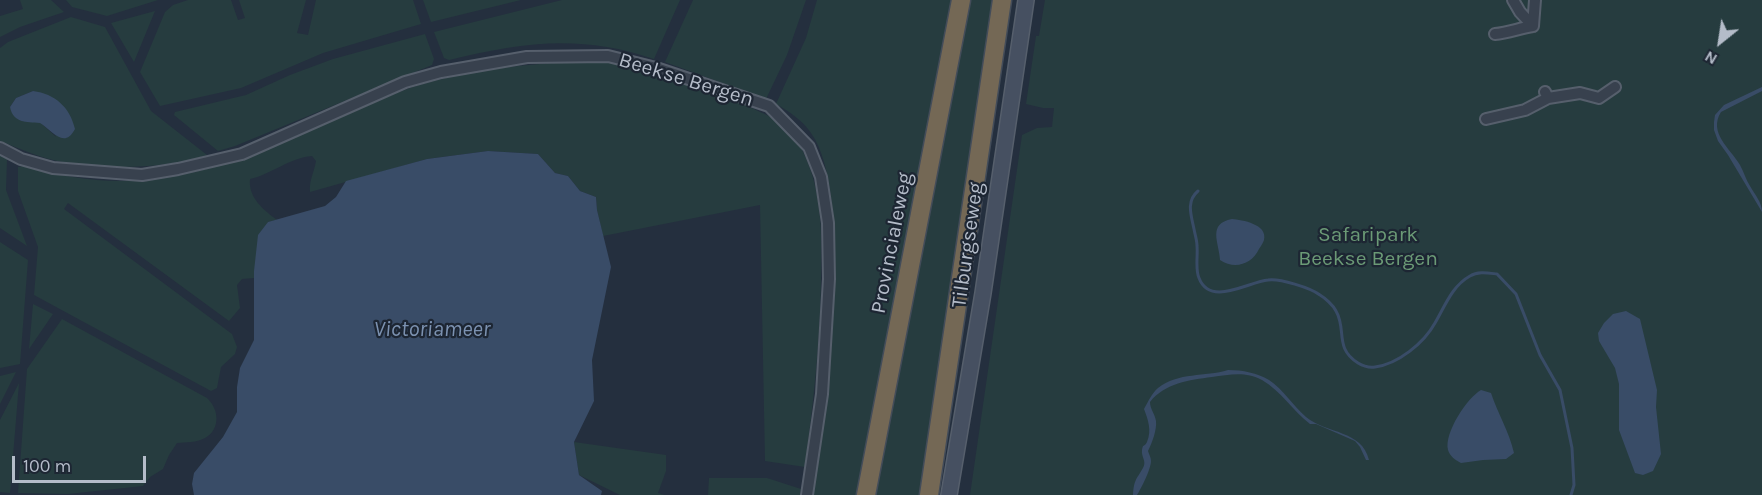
<!DOCTYPE html>
<html>
<head>
<meta charset="utf-8">
<style>
	body { margin:0 }
	#map { position:relative; width:1762px; height:495px; overflow:hidden; background:#242f3e; font-family:Karla,sans-serif }
	canvas { display:block }
	.north { position:absolute; left:1690px; top:12px; width:60px; height:60px; -webkit-text-stroke:4px #1d2633; paint-order:stroke; rotate:210deg; font-size:16px; font-weight:700; line-height:24px; text-align:center; color:#b4bcc9 }
	.north::after { content:''; display:block; margin:auto; width:21px; height:27px; background:#b4bcc9; clip-path:polygon(50% 0,100% 100%,50% 72%,0 100%) }
	.scale { position:absolute; left:12px; top:456px; width:134px; height:27px; box-sizing:border-box; border:3px solid #b4bcc9; border-top:0; padding-left:8px; font-size:18px; line-height:21px; white-space:nowrap; color:#b4bcc9; -webkit-text-stroke:4px #1d2633; paint-order:stroke }
</style>
</head>
<body>
<div id="map">
<canvas width="1762" height="495"></canvas>
<div class="north">N</div>
<div class="scale">100 m</div>
</div>
<script>
const ctx = document.querySelector('canvas').getContext('2d');
ctx.lineJoin = 'round';
function paint(path, color) {
  ctx.fillStyle = color;
  ctx.fill(path, 'evenodd');
}
function stroke(path, color, width, dash) {
  ctx.strokeStyle = color;
  ctx.lineWidth = width;
  ctx.lineCap = dash ? 'butt' : 'round';
  ctx.setLineDash(dash || []);
  ctx.stroke(path);
}
function write(font, color, halo, rows, align = 'center') {
  ctx.font = font + ' Karla,sans-serif';
  ctx.lineWidth = 4.5;
  ctx.setLineDash([]);
  ctx.textBaseline = 'middle';
  ctx.strokeStyle = halo;
  ctx.fillStyle = color;
  for (const [text, x, y, turn = 0] of rows) {
    ctx.save();
    ctx.translate(x, y);
    ctx.rotate((+turn || 0) * Math.PI / 180);
    ctx.textAlign = isNaN(turn) ? turn : align;
    if (halo) ctx.strokeText(text, 0, 0);
    ctx.fillText(text, 0, 0);
    ctx.restore();
  }
}
const green = new Path2D(`
	M20,0H51L64,12L20,27L0,37V16L23,9Z
	M66,0H158L107,16L72,7Z
	M188,0H231L238,20L245,18L239,0H306L297,33L308,35L316,0H413L421,24L323,53L241,88L160,106L140,72L165,12L173,5Z
	M423,0H521L431,22Z
	M562,0H680L654,59C581,34 522,42 449,60L444,58L434,32Z
	M693,0H806L787,55L766,99L665,62Z
	M817,0H952L856,495H813C825,418 856,196 811,133C802,120 790,112 776,104L806,38Z
	M968,0H996L923,495H871Z
	M1045,0H1762V495H970L1022,135L1037,128L1052,127L1054,108H1043L1026,104L1036,36H1039Z
	M155,11L134,62L111,23Z
	M71,17L105,27L151,111L207,155C165,169 106,170 62,162C41,158 20,149 0,141V48L8,42ZM33,91L56,137L40,122L21,121L10,107L16,98Z
	M425,34L434,59L432,65L235,146L218,151L174,115L175,112L246,95L290,75L333,59Z
	M607,60C657,72 707,86 754,109C763,114 774,117 782,123C789,128 795,137 799,144C823,187 822,233 821,282C820,344 813,405 805,467L765,461L760,205L603,236L597,210L596,197L580,191L568,176L555,173L538,154L488,151L427,159L310,192C309,180 314,173 316,161L312,156C289,158 272,174 250,179C248,198 264,210 277,220L268,222L254,278L242,279L237,285L240,308L229,321L68,203L64,209L232,334L237,347L235,354L221,367L217,388L211,391L34,295L38,247L18,191V167L25,166C40,172 57,174 73,177C178,195 266,149 360,109C376,102 393,94 410,88C473,67 541,63 607,60Z
	M0,155L7,159L6,190L27,246L0,228Z
	M0,242L28,260L20,364L0,368Z
	M33,304L53,314L29,349Z
	M62,319L207,398C219,409 221,429 205,438C196,443 186,442 177,443L169,455L163,469L150,477L143,486L68,494L18,493L27,369Z
	M16,372L0,404V376Z
	M19,383L10,493L0,492V420Z
	M574,442L666,455V471L658,493L665,495H620L579,475Z
	M709,478H767L801,489L800,495H708Z`);
const water = new Path2D(`
	M1762,87V91L1721,112C1708,133 1730,148 1740,165C1744,172 1746,180 1750,186C1755,195 1762,202 1762,212L1728,155L1718,141L1714,130V122L1715,115L1724,105Z
	M33,91C55,94 70,107 75,129C64,150 52,130 40,123C26,122 13,123 10,107L16,98Z
	M488,151L538,154L555,173L568,176L580,191L596,197L597,210L611,267L592,360L594,401L574,442L579,475L602,491L601,495H194L192,484L194,473L223,437L237,412V387L240,368L254,340V271L258,235L268,222L325,206L336,197L346,181L427,159Z
	M1232,219C1242,220 1268,224 1264,240C1263,243 1261,246 1259,249C1252,264 1235,270 1220,260C1219,242 1207,224 1232,219Z
	M1626,311L1640,319L1657,390L1656,407L1661,454L1653,471L1643,475L1635,473L1619,430V384L1615,368L1599,341L1598,333L1604,323L1613,314Z
	M1228,370C1243,370 1257,373 1269,380C1283,389 1293,406 1306,417C1327,434 1362,430 1369,460H1366L1360,447L1355,441L1316,424H1310C1293,411 1281,391 1262,380C1245,371 1229,375 1212,377C1189,380 1165,383 1150,402C1150,409 1155,414 1156,421C1157,430 1152,443 1148,451C1149,454 1151,458 1151,461C1151,469 1141,489 1137,495H1133C1134,480 1136,480 1143,468C1147,461 1141,457 1142,450C1143,443 1144,448 1147,442C1152,430 1148,420 1144,409C1148,402 1152,393 1158,388C1178,372 1205,377 1228,370Z
	M1481,390L1491,393C1498,414 1509,431 1514,453L1506,459L1483,460L1461,463C1455,460 1450,456 1448,450C1444,433 1467,398 1481,390Z`);
const stream = new Path2D(`
	M1198,191C1186,201 1191,215 1194,229C1195,235 1197,240 1197,246C1198,256 1195,269 1199,278C1210,307 1248,282 1268,280C1279,278 1311,288 1320,295C1325,298 1333,305 1336,311C1347,330 1334,348 1358,363C1363,366 1368,368 1375,367C1398,364 1424,343 1435,323C1445,306 1452,286 1470,276C1478,271 1488,273 1497,274L1516,294L1540,355L1560,390L1572,448L1574,485L1571,495`);
const street = new Path2D(`
	M1513,0L1520,12L1533,26
	M1533,26L1535,0
	M1495,34C1508,33 1520,28 1533,26
	M1545,92L1548,98L1580,93L1599,98L1615,87
	M1486,119L1525,110L1548,98
	M0,148L21,159L53,168L142,175L178,169L242,154L405,82L441,72L527,57L608,56L656,68L769,106L809,147L821,177L828,223L829,279L822,394L807,495`);
const secondary = new Path2D(`
	M949,495L983,293L1026,0`);
const highway = new Path2D(`
	M866,495L961,0
	M929,495L1002,0`);
const streetNames = [
	["Beekse Bergen",686,80,17],
	["Provincialeweg",892,243,-79],
	["Tilburgseweg",968,245,-82]
];
const parkNames = [
	["Safaripark",1368,235],
	["Beekse Bergen",1368,259]
];
const waterNames = [
	["Victoriameer",432,330]
];
paint(green, '#263c3f');
paint(water, '#394c67');
stroke(stream, '#394c67', 3);
stroke(street, '#565f6c', 14);
stroke(secondary, '#565f6c', 18);
stroke(highway, '#434c59', 21);
stroke(street, '#38414e', 10);
stroke(secondary, '#465061', 15);
stroke(highway, '#746855', 18);
write('21px', '#b4bcc9', '#1d2633', streetNames);
write('21px', '#6b9a76', '#1d2633', parkNames);
write('italic 22px', '#7c92b1', '#1d2633', waterNames);
</script>
</body>
</html>
